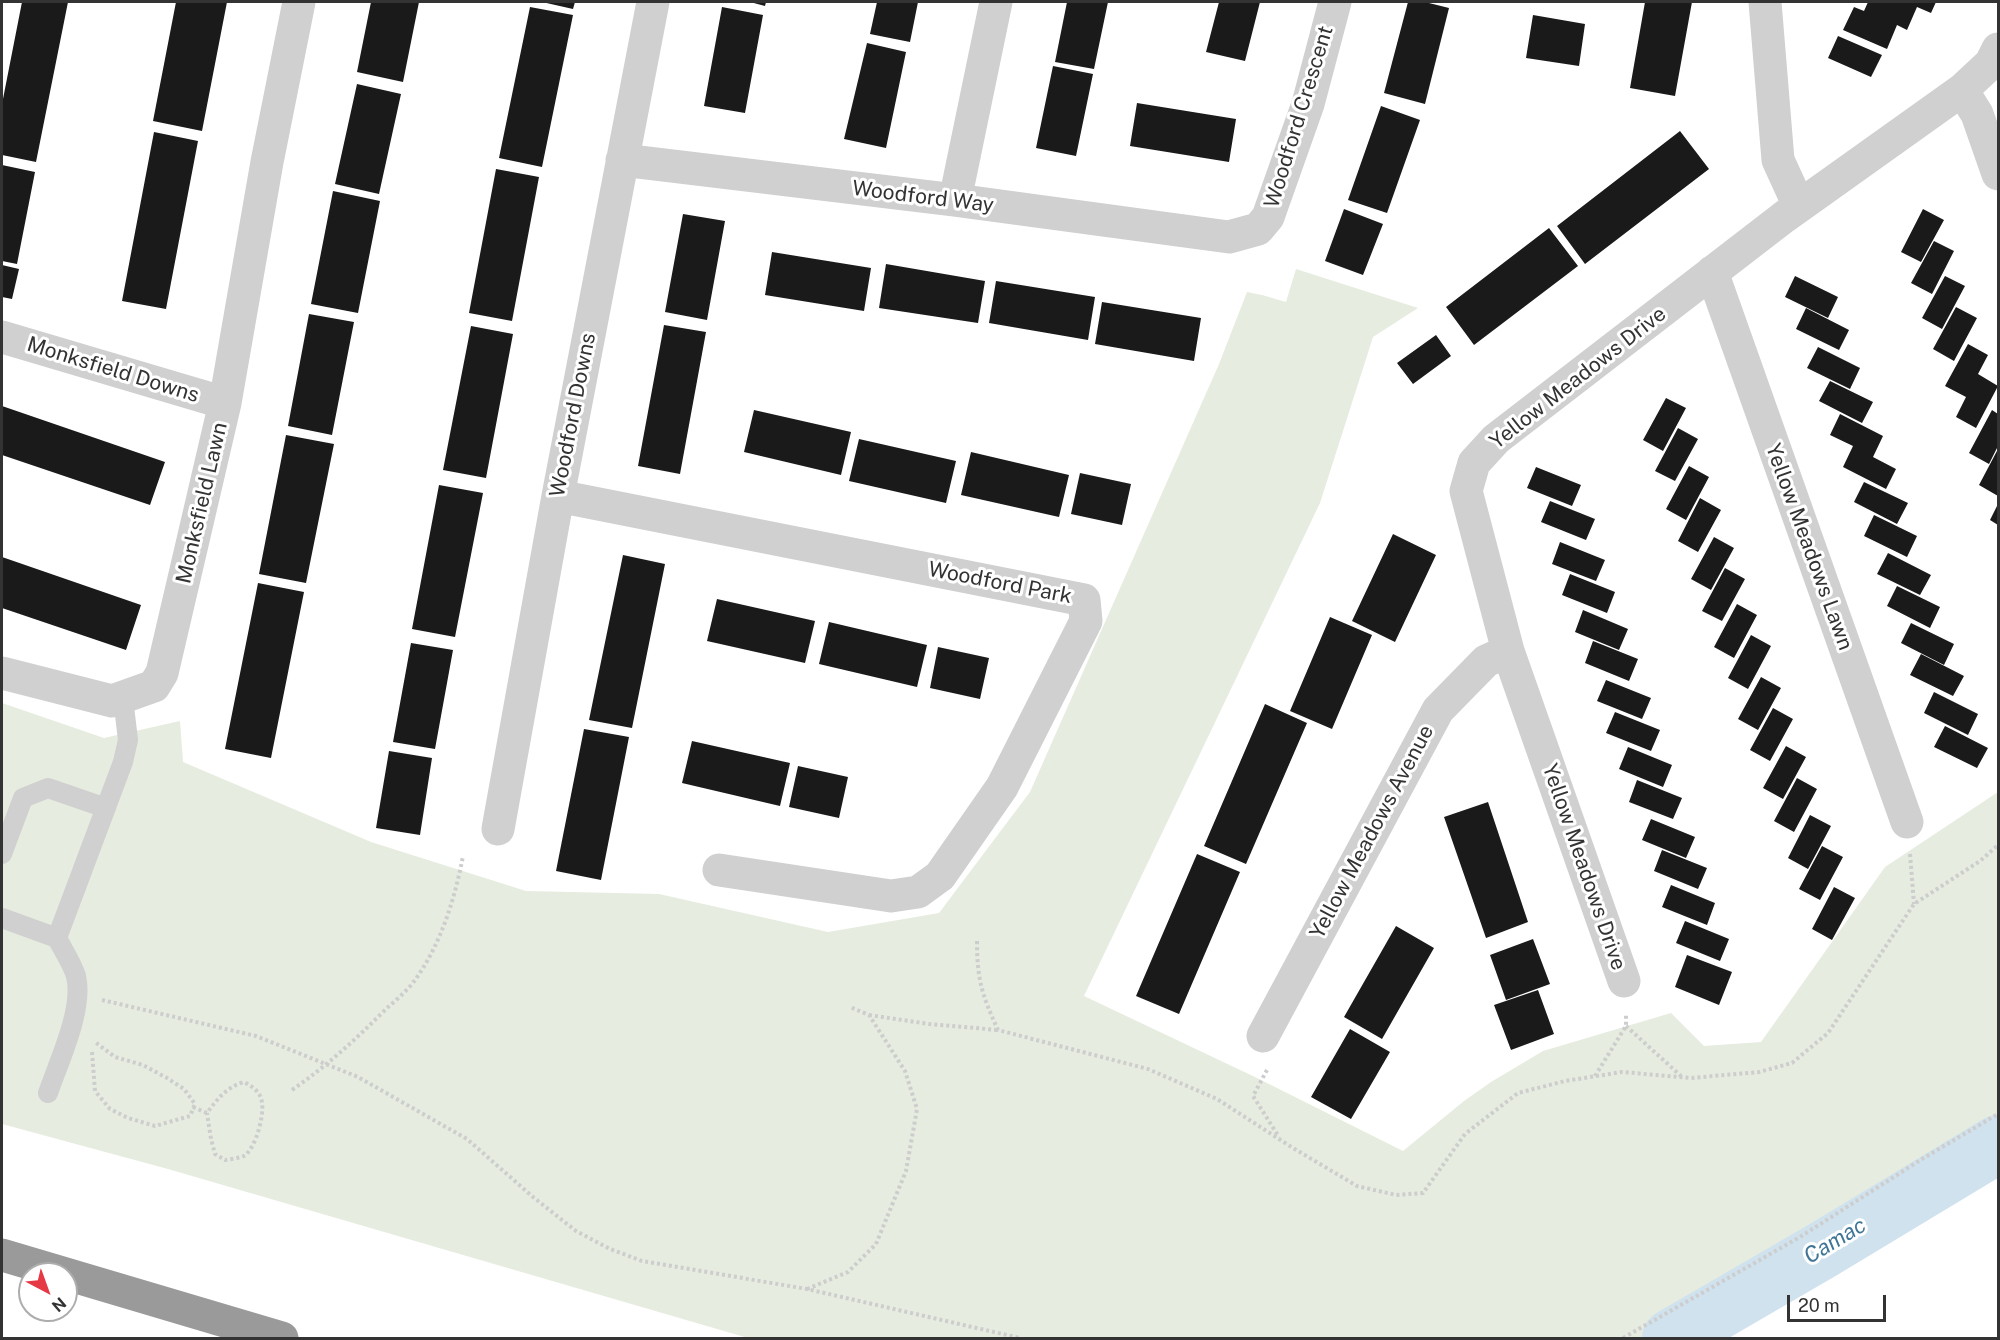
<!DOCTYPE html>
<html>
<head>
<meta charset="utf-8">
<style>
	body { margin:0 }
	#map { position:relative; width:2000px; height:1340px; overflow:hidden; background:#fff; font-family:"Public Sans",sans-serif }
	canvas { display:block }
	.frame { position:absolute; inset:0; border:3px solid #333; pointer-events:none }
	.north { position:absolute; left:18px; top:1262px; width:60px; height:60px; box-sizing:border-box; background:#fff; border:2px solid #adadad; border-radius:50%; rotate:139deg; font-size:16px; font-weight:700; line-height:24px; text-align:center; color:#333 }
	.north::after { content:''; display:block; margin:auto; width:21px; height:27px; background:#e63946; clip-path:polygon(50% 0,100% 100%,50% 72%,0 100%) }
	.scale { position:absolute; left:1787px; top:1295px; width:99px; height:27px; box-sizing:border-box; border:3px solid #333; border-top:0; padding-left:8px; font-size:18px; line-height:21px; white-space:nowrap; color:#333; -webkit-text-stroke:4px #fff; paint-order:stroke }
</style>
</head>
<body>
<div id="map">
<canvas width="2000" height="1340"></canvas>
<div class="frame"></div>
<div class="north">N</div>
<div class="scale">20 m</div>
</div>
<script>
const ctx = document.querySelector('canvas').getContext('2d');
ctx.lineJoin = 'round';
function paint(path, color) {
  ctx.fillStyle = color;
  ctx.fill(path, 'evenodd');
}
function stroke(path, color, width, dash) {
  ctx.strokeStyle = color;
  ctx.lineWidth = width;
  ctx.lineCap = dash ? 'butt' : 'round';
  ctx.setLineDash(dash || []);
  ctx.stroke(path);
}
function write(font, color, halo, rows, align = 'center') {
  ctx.font = font + ' "Public Sans",sans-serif';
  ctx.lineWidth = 6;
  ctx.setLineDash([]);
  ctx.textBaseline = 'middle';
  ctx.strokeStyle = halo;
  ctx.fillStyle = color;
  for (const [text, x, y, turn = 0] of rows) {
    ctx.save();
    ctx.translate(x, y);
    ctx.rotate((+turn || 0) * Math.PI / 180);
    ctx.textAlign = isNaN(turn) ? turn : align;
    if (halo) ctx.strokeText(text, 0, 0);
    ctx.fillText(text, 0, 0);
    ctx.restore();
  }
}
const green = new Path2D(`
	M1296,269L1418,308L1373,337L1320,503L1084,996L1257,1078L1403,1151L1464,1101L1491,1082L1543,1051L1671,1013L1704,1046L1761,1042L1885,867L1998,792V1131L1867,1212L1654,1338H748L168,1169L2,1124V703L104,738L180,721L183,762L371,842L526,891L659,894L828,932L939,913L1030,792L1219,364L1247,292L1262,295L1286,302Z`);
const river = new Path2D(`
	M1671,1338L1821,1251L1998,1144`);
const building = new Path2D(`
	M22,2H68L36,162L2,155V104Z
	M176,2H227L202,131L153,121Z
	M371,2H419L403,82L357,72Z
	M542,2H575L573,9Z
	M750,2H766L765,6Z
	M877,2H918L910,42L870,34Z
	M1067,2H1108L1094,69L1055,62Z
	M1219,2H1260L1245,61L1206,52Z
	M1408,2H1425L1449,8L1425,104L1384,93Z
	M1645,2H1692L1675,96L1630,88Z
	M1868,2H1936L1931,13L1917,7L1907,30L1897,25L1887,49L1843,30L1854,7L1864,11Z
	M530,7L573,15L542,167L499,158Z
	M722,7L763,15L745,113L704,106Z
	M1533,15L1585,24L1579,66L1526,58Z
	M1838,36L1882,55L1871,77L1828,58Z
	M867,43L906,52L886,148L844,139Z
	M1053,66L1093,74L1076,156L1036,148Z
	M357,84L401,94L379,194L335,184Z
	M1137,103L1236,119L1229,162L1130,146Z
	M1381,106L1420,120L1387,213L1348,200Z
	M1680,131L1709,169L1585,264L1557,226Z
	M154,132L198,141L166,309L122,301Z
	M2,165L35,172L17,264L2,261Z
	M496,169L539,177L512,321L469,313Z
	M333,191L380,201L358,313L311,304Z
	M1344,209L1383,224L1363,275L1325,261Z
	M1923,209L1944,220L1921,262L1901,252Z
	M683,214L725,221L707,320L665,312Z
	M1549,228L1578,266L1474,345L1446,307Z
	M1934,241L1954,251L1932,294L1911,283Z
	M772,252L871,268L864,311L765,295Z
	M886,264L985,281L978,323L879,308Z
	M2,265L19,269L12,299L2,297Z
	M1795,276L1838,297L1828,318L1785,297Z
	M1945,276L1965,286L1942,329L1922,318Z
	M996,281L1095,297L1088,340L989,323Z
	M1102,302L1201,318L1194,361L1095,344Z
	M1956,307L1977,318L1954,361L1933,349Z
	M1806,308L1849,330L1839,350L1796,329Z
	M309,314L354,322L332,435L288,426Z
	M664,325L706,332L680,474L638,466Z
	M471,326L513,334L486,478L443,470Z
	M1436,335L1451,356L1413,384L1397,363Z
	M1968,344L1988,355L1978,374L1998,386L1976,428L1956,417L1966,397L1945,386Z
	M1818,347L1860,368L1850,389L1807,368Z
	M1830,381L1873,402L1862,423L1819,401Z
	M1666,398L1686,408L1663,451L1643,440Z
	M2,406L165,462L150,505L2,455Z
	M754,410L851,432L841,475L744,452Z
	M1992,410L1998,414V446L1989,464L1969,453Z
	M1840,414L1883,436L1873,457L1896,469L1886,489L1843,467L1853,446L1830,435Z
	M1678,428L1698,439L1675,481L1655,471Z
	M286,435L334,444L306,583L259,574Z
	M859,439L956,461L946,503L849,481Z
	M1998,449V496L1979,485Z
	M971,452L1069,475L1059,517L961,495Z
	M1689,466L1709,477L1686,520L1666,509Z
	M1536,467L1581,485L1572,506L1527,488Z
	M1080,473L1131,484L1122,525L1071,514Z
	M1864,482L1908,503L1897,524L1854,502Z
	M439,485L483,493L455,637L412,629Z
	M1700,498L1721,510L1698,552L1678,541Z
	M1550,501L1595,519L1586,540L1541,522Z
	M1998,504V525L1990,520Z
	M1874,515L1917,536L1907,557L1864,536Z
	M1393,534L1436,555L1395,642L1352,621Z
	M1714,537L1734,548L1711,590L1691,579Z
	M1560,542L1605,560L1596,581L1552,564Z
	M1888,553L1931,575L1920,595L1877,574Z
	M623,555L665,564L632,728L589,720Z
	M2,557L141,605L126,650L2,608Z
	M1725,568L1745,579L1722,621L1702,611Z
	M1570,574L1615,592L1607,613L1562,595Z
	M258,583L304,592L271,758L225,749Z
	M1897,586L1940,607L1930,628L1887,606Z
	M717,599L815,621L805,663L707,641Z
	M1737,604L1757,615L1734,658L1714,647Z
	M1583,610L1628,629L1619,650L1575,632Z
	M1330,617L1372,635L1332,729L1290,711Z
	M829,622L927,645L917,687L819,664Z
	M1911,623L1954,644L1944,665L1901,643Z
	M1751,635L1771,646L1748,689L1728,678Z
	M1593,641L1638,659L1629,681L1585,663Z
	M411,643L453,650L435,749L393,742Z
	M938,647L989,658L980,699L930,688Z
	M1921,654L1964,676L1953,696L1910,675Z
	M1761,677L1781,688L1758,730L1738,719Z
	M1606,680L1651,698L1642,719L1597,701Z
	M1934,692L1978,714L1968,735L1924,713Z
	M1265,704L1307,723L1246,864L1204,846Z
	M1773,708L1793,719L1770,761L1750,750Z
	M1615,712L1660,730L1651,751L1606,733Z
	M1945,726L1988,748L1977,768L1934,747Z
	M584,729L629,737L601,880L556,871Z
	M692,741L790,763L780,806L682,783Z
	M1786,746L1806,757L1783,799L1763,788Z
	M1628,747L1672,765L1663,787L1619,769Z
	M389,751L432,758L420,835L376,828Z
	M798,766L848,777L839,818L789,807Z
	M1797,778L1817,789L1794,832L1774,821Z
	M1637,780L1682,798L1673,819L1629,802Z
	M1488,802L1528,922L1486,938L1444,817Z
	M1810,815L1831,826L1808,869L1788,858Z
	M1651,819L1695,837L1686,858L1642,840Z
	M1822,846L1843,857L1820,900L1799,889Z
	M1662,850L1707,868L1698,889L1654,871Z
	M1197,854L1240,872L1179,1014L1136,996Z
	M1671,885L1715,903L1707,925L1662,907Z
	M1834,887L1855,898L1832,940L1812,929Z
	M1685,921L1729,939L1720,961L1676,943Z
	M1396,926L1434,948L1382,1039L1344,1017Z
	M1533,939L1550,984L1506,1000L1490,955Z
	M1687,955L1732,972L1719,1005L1675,987Z
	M1538,990L1554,1034L1511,1050L1494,1005Z
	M1350,1029L1390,1052L1351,1119L1311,1097Z`);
const path = new Path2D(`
	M1910,854L1914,904
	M977,941C977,980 982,995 998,1030L1148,1069L1217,1099L1293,1148L1357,1186L1396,1195L1423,1193L1465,1134L1518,1093L1565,1081L1622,1072L1691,1078L1759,1072L1792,1063L1828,1033L1914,904L1980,861L1998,845
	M102,1000L256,1036L358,1077L467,1139L533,1197L576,1231L610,1249L642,1261L807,1289L1020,1338
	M869,1015L929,1024L998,1030
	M1626,1026L1681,1076
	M92,1052L95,1091L110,1109L128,1118L155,1126L190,1116L195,1104L184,1089L167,1078L143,1065L115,1057L95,1042
	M1267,1070L1253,1096L1279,1137
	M1595,1076L1626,1026V1014
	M292,1090C328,1065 355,1040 386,1009C396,1000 408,990 415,980C441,944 455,898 463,856
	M193,1107L207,1113C218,1098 227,1087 244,1082C253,1087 261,1092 262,1103C264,1116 256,1148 244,1156C239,1158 231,1159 225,1160L215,1154L211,1139L207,1113
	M807,1289L848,1272L876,1244L906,1171L917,1109L905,1071L869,1015L850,1007
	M1623,1338L1800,1237L1922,1159L1998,1114`);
const service = new Path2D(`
	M2,854L23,798L48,788L106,808
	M2,918L57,938L123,762L128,740L123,698
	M48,1093C59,1061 84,1009 76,976C72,963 63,950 57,938`);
const minor = new Path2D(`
	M1765,2L1778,160L1799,206
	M1962,90L1977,114L1998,174
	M622,160L955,200L1229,237L1258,229L1268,217L1308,104L1335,2
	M955,200L996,2
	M1712,272L1907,822
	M2,337L225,403
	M558,496L1084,600L1086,621L1002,787L940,876L918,892L891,896L719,870
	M2,673L112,701L154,686L162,673L225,403L267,162L299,2
	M498,829L558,496L653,2
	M1624,981L1508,651L1466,491L1474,463L1496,439L1784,217L1962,90L1991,63L1998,49
	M1263,1036L1438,710L1486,661L1508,651`);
const motorway = new Path2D(`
	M2,1255L282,1338`);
const streetNames = [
	["Woodford Crescent",1299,117,-73],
	["Woodford Way",923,197,7],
	["Monksfield Downs",113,370,17],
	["Yellow Meadows Drive",1578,378,-38],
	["Woodford Downs",573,415,-79],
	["Monksfield Lawn",202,503,-77],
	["Yellow Meadows Lawn",1809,547,70],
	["Woodford Park",1000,583,11],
	["Yellow Meadows Avenue",1372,832,-62],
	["Yellow Meadows Drive",1584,867,71]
];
const waterNames = [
	["Camac",1835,1241,-31]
];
paint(green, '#e6ecdf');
stroke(river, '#cfe2ee', 58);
paint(building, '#1a1a1a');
stroke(path, '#cdcdcd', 4, [3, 3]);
stroke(service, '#d0d0d0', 20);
stroke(minor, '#d0d0d0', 33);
stroke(motorway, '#9a9a9a', 33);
write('21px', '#333', '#fff', streetNames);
write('italic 22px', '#3f7597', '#fff', waterNames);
</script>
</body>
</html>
